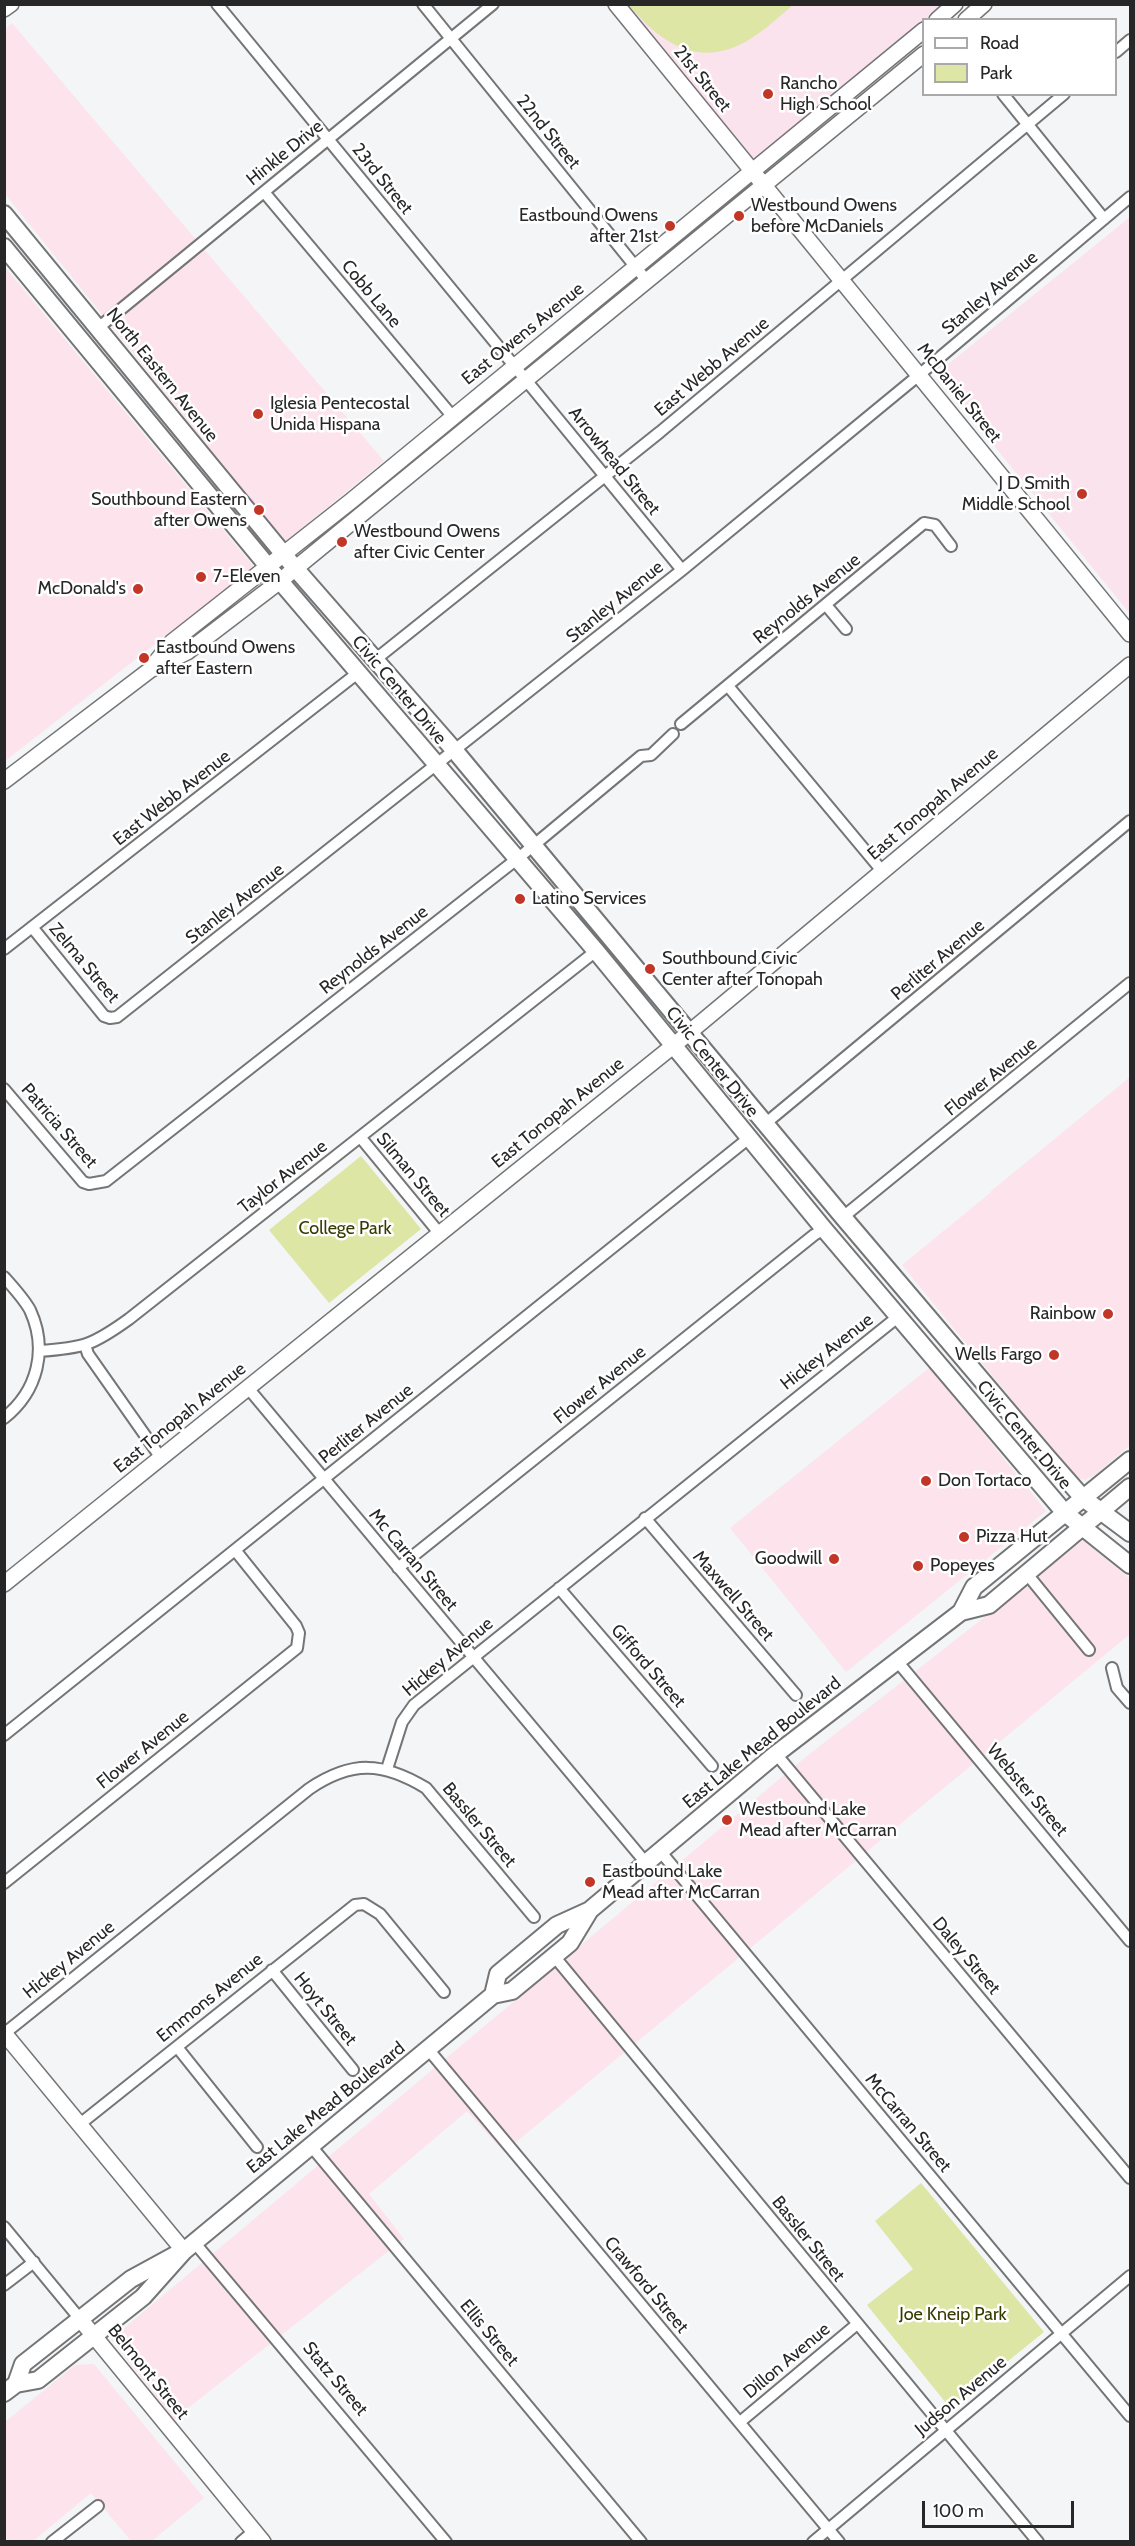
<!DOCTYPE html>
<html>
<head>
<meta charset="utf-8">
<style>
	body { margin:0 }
	#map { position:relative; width:1135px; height:2546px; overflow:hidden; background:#f3f5f7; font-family:Cabin,sans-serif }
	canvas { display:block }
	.frame { position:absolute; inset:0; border:6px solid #272728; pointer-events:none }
	.legend { position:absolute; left:922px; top:18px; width:195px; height:78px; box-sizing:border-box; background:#fff; border:2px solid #a9a9a9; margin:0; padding:8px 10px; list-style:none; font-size:18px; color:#272728 }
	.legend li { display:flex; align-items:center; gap:12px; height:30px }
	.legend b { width:30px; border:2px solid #a9a9a9 }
	.scale { position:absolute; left:922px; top:2501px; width:152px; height:27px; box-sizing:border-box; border:3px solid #272728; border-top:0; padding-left:8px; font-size:18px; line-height:21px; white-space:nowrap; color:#272728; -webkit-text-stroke:4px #fff; paint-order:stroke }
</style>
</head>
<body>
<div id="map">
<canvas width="1135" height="2546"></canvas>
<div class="frame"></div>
<ul class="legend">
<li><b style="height:8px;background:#fff"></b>Road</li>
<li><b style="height:16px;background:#dde6a5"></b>Park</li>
</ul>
<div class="scale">100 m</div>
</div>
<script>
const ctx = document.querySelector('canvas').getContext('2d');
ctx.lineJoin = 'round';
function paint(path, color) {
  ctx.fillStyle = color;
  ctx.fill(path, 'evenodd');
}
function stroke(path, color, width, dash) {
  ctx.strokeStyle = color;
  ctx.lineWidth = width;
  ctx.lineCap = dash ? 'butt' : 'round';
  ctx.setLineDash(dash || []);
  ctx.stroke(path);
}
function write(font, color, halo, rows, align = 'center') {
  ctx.font = font + ' Cabin,sans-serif';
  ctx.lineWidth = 5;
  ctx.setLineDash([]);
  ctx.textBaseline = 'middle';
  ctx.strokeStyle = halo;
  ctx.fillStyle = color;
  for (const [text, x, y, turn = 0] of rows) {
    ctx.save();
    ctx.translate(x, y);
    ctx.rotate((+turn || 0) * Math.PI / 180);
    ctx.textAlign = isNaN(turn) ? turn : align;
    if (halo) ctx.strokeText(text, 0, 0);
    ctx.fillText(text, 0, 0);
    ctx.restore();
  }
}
const commercial = new Path2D(`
	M12,23L384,461L285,542L5,194L4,30Z
	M4,266L254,567L5,761H4Z
	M1130,1077V1445L1095,1475L1085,1480L1078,1478L1062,1461L902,1265L990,1193L992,1194L990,1192Z
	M930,1367L1046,1511L846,1672L730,1528Z
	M1083,1540L1130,1579V1634L504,2152L467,2111L369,2194L404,2239L174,2419L111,2339L802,1760Z
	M94,2364L204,2498L152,2541H131L91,2493L33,2541L5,2542V2422L75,2365Z`);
const education = new Path2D(`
	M626,5H949L930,19L924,20L923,25L754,163Z
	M1130,217V614L936,374Z`);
const green = new Path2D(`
	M629,5H793C776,19 758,37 737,46C692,66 656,38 629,5Z
	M361,1156L421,1229L329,1303L269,1230Z
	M921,2183L1044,2332L950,2408L867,2305L913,2269L875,2221Z`);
const street = new Path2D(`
	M217,4L682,570
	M423,4L647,281
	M1116,52L1130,40
	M1003,94L1104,219
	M264,192L453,417
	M98,328L493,4
	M826,605L846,629
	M376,659L660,432L1064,94
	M728,686L883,872
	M681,724L924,523L935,525L951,546
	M32,927L104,1016L110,1018L117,1017L682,570L919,375L1130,197
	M4,949L359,672
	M4,1089L83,1182L89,1184L106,1181L522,855L641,756L651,755L673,734
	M766,1123L1130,821
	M361,1138L440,1234
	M843,1217L1130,983
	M4,1277C13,1287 24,1299 30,1310C48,1349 38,1391 4,1418
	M85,1345L88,1354L161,1458
	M39,1351C84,1348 93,1345 129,1319L596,951
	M248,1388L646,1863
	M645,1518L796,1695
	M398,1568L814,1235L824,1229
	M1027,1574L1089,1650
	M559,1588L712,1766
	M897,1661L1130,1941
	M1112,1668L1117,1688L1130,1703
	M4,1735L749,1138
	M776,1754L1130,2178
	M387,1769L402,1722L414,1705L899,1316
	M660,1851L1130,2416
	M4,1883L297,1648L299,1633L296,1626L235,1550
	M554,1956L1038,2542
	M272,1970L353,2070
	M5,2033L309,1789C352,1760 383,1762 426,1788L534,1917
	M177,2047L257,2147
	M428,2049L839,2542
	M80,2124L355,1905L364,1904L380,1914L444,1992
	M311,2146L641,2542
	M4,2227L80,2319
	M194,2242L446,2542
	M4,2285L34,2262
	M740,2422L856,2325
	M52,2542L98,2506
	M241,2542L254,2531
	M813,2542L1130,2276`);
const secondary = new Path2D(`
	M616,4L1130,634
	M4,9L11,4
	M937,20L955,4
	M966,20L984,4
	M152,667L172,642L351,501L924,30
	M4,781L150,670L187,652L280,581L924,54
	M4,1584L673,1046L1130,665
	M4,2033L184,2251
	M80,2319L263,2542`);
const primary = new Path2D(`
	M4,214L295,568L455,751L843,1217L1047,1457L1083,1498L1130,1533
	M4,247L280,581L596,951L824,1229L1065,1513L1130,1565
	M961,1612L974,1587L1130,1460
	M493,1995L498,1974L557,1925L590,1910L776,1754L961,1612L989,1605L1130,1487
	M16,2384L23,2364L131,2279L175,2255
	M4,2393L16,2384L38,2380L143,2297L184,2251L493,1995L512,1991L570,1943L590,1910`);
const markers = [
	[768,94,6,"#c23627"],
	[739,216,6,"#c23627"],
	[670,226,6,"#c23627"],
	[258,414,6,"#c23627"],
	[1082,494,6,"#c23627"],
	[259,510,6,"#c23627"],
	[342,542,6,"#c23627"],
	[201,577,6,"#c23627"],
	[138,589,6,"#c23627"],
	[144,658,6,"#c23627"],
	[520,899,6,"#c23627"],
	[650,969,6,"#c23627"],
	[1108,1314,6,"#c23627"],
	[1054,1355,6,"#c23627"],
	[926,1481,6,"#c23627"],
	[964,1537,6,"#c23627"],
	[834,1559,6,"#c23627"],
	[918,1566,6,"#c23627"],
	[727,1820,6,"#c23627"],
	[590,1882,6,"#c23627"]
];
const streetNames = [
	["21st Street",702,79,51],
	["22nd Street",548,132,51],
	["Hinkle Drive",285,153,-39],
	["23rd Street",382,179,51],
	["Stanley Avenue",990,293,-40],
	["Cobb Lane",371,294,50],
	["East Owens Avenue",523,334,-39],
	["East Webb Avenue",712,367,-40],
	["North Eastern Avenue",162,375,51],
	["McDaniel Street",959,393,51],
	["Arrowhead Street",614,461,51],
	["Reynolds Avenue",807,599,-39],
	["Stanley Avenue",615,602,-39],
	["Civic Center Drive",399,690,50],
	["East Webb Avenue",172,798,-38],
	["East Tonopah Avenue",933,804,-40],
	["Stanley Avenue",235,904,-38],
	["Reynolds Avenue",374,950,-38],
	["Perliter Avenue",938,960,-40],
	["Zelma Street",84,963,50],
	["Civic Center Drive",712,1062,51],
	["Flower Avenue",991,1077,-39],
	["East Tonopah Avenue",558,1113,-39],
	["Patricia Street",59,1126,49],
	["Silman Street",413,1175,50],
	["Taylor Avenue",283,1177,-38],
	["Hickey Avenue",827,1352,-38],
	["Flower Avenue",600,1385,-39],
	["East Tonopah Avenue",180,1418,-39],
	["Perliter Avenue",366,1424,-39],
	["Civic Center Drive",1024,1435,50],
	["Mc Carran Street",413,1560,50],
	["Maxwell Street",733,1596,49],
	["Hickey Avenue",448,1657,-40],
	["Gifford Street",648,1666,49],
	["East Lake Mead Boulevard",762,1743,-39],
	["Flower Avenue",143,1750,-39],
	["Webster Street",1027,1790,50],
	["Bassler Street",479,1825,50],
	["Daley Street",966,1956,50],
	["Hickey Avenue",69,1960,-39],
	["Emmons Avenue",210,1998,-39],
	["Hoyt Street",325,2009,51],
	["East Lake Mead Boulevard",326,2108,-39],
	["McCarran Street",908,2123,50],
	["Bassler Street",808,2239,51],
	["Crawford Street",646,2285,50],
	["Ellis Street",489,2333,50],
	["Dillon Avenue",787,2361,-40],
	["Belmont Street",148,2372,51],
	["Statz Street",335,2379,50],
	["Judson Avenue",961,2396,-40]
];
const poiNames = [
	["Rancho",780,84],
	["High School",780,105],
	["Westbound Owens",751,206],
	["before McDaniels",751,227],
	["Eastbound Owens",658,216,"right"],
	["after 21st",658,237,"right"],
	["Iglesia Pentecostal",270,404],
	["Unida Hispana",270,425],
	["J D Smith",1070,484,"right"],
	["Middle School",1070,505,"right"],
	["Southbound Eastern",247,500,"right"],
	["after Owens",247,521,"right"],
	["Westbound Owens",354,532],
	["after Civic Center",354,553],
	["7-Eleven",213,577],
	["McDonald's",126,589,"right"],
	["Eastbound Owens",156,648],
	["after Eastern",156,669],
	["Latino Services",532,899],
	["Southbound Civic",662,959],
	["Center after Tonopah",662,980],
	["Rainbow",1096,1314,"right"],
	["Wells Fargo",1042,1355,"right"],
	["Don Tortaco",938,1481],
	["Pizza Hut",976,1537],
	["Goodwill",822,1559,"right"],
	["Popeyes",930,1566],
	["Westbound Lake",739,1810],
	["Mead after McCarran",739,1831],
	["Eastbound Lake",602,1872],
	["Mead after McCarran",602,1893]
];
const parkNames = [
	["College Park",345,1229],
	["Joe Kneip Park",953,2315]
];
paint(commercial, '#fde3eb');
paint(education, '#fbe3ee');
paint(green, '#dde6a5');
stroke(street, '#747577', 14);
stroke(secondary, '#747577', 18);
stroke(primary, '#747577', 20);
stroke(street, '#fff', 10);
stroke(secondary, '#fff', 15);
stroke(primary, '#fff', 16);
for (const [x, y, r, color] of markers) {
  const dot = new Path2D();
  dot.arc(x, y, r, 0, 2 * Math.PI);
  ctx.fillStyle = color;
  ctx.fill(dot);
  stroke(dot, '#fff', 2);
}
write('18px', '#272728', '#fff', streetNames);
write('18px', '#272728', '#fff', poiNames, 'left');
write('18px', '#373b01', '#fff', parkNames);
</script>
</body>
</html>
